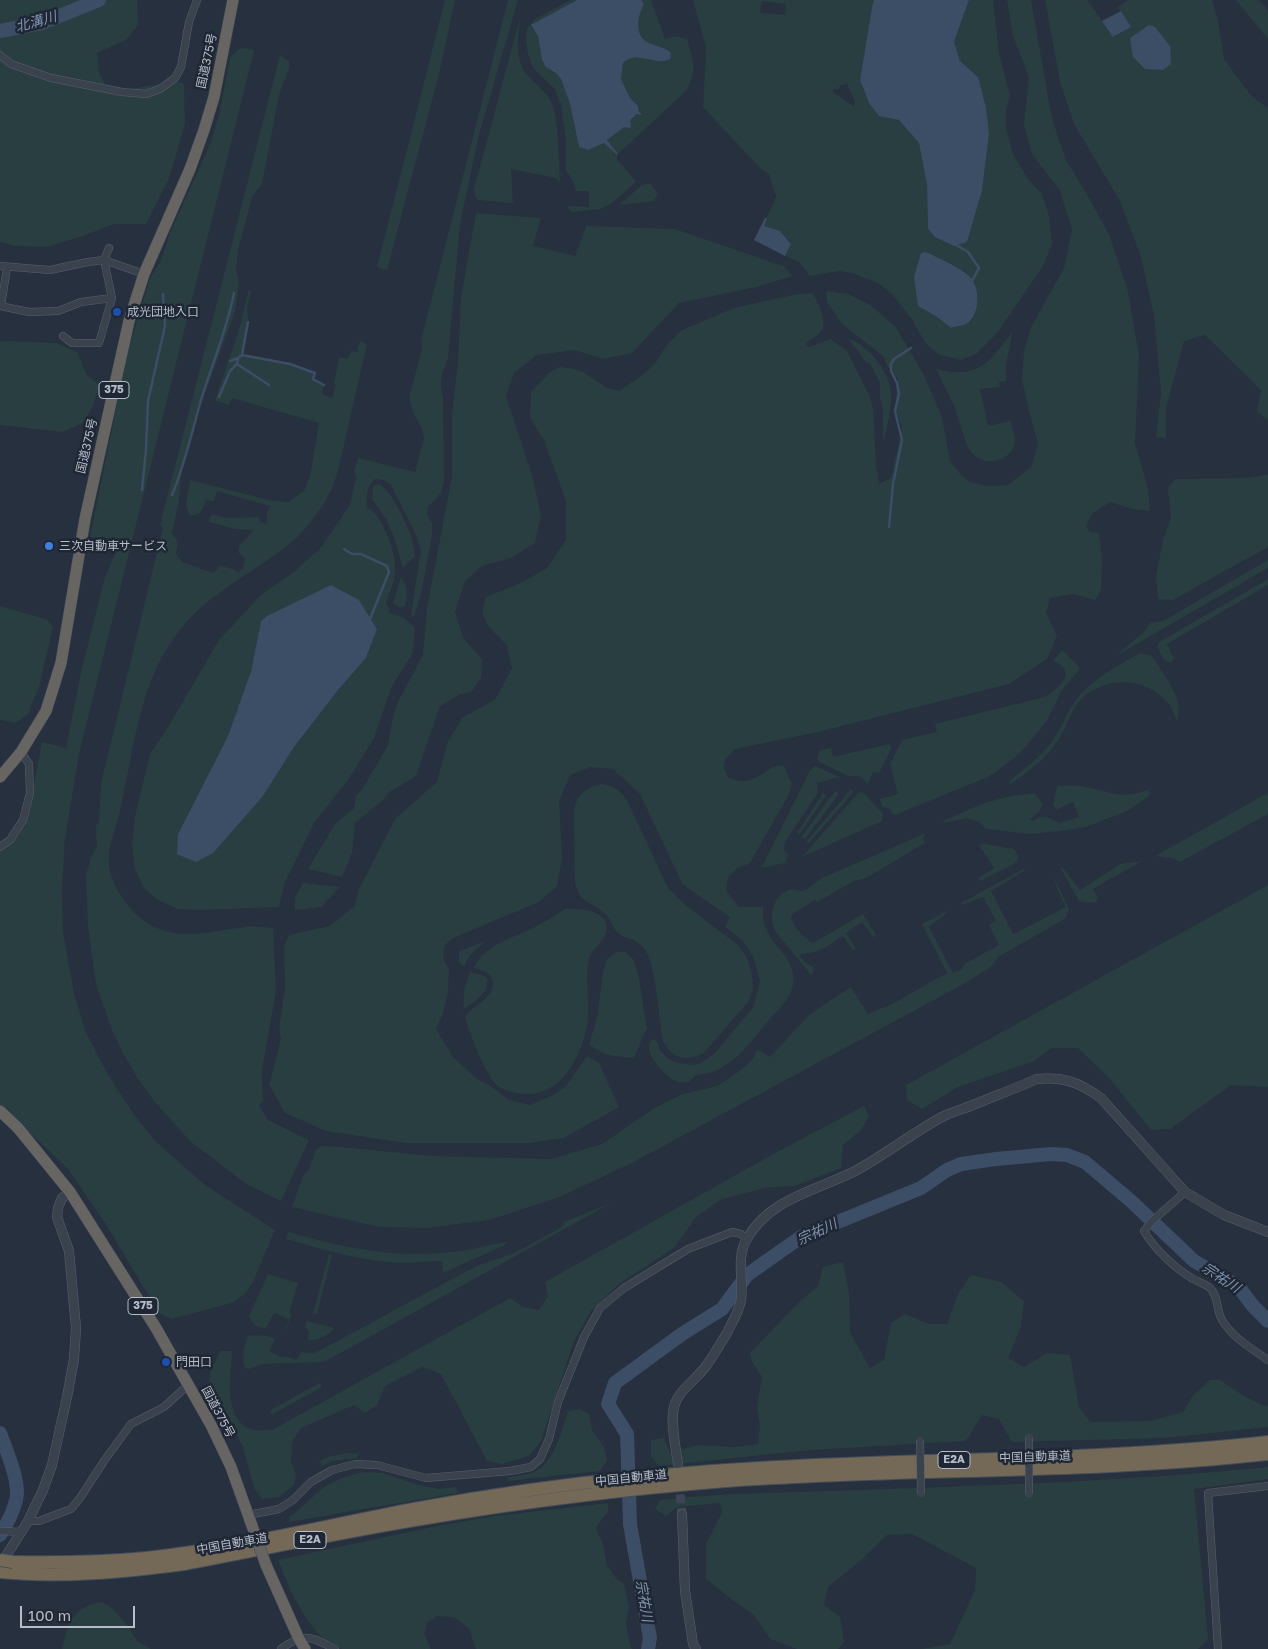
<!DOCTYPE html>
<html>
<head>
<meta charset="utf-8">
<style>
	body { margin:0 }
	#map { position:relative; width:1268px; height:1649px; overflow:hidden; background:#26303e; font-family:"Golos Text",sans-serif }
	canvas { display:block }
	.scale { position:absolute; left:20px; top:1606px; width:115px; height:22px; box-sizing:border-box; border:2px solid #b6bdc9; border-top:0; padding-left:6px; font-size:15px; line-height:18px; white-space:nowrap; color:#b6bdc9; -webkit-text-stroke:4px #1f2734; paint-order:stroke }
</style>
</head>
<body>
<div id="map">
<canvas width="1268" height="1649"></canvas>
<div class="scale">100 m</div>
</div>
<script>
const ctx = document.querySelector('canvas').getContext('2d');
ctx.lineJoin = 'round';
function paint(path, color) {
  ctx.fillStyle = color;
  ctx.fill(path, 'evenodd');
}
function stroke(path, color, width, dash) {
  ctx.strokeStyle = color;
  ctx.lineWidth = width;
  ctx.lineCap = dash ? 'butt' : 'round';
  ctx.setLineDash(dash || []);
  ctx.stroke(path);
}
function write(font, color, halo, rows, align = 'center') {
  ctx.font = font + ' "Golos Text","Noto Sans JP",sans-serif';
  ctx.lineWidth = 5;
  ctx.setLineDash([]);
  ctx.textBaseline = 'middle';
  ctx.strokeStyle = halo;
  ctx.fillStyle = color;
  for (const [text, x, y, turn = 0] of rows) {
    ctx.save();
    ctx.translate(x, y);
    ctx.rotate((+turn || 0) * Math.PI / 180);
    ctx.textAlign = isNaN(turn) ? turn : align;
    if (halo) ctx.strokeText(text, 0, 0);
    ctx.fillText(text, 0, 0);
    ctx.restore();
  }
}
const green = new Path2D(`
	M0,0H137L138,25L126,40L97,53L99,72L108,91L137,88L175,81L184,84L185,124L169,179L146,224H114L83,236L47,247L15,246L0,242Z
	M445,0H455L439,74L387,270L377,267Z
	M508,0H518L479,135L460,224L448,358C443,374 438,379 443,396L444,481L441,493L428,507L427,514L432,523V536L421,594L414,617L411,615L421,550L414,530L391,485L383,480L375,479C365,487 367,498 367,509H370C383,517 398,558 395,573C394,583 389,594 386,603L390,609L388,612L404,618L415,628L413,653L392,686L374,738L348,780L314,823L285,882L279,907L198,910L178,909L158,900L144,888L135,869L132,845L135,816L150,754L168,727L219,640L261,595L291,574L319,550L350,505L356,477L354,471L358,458L415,472L424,439L422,429L414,415L409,397L422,350L421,340ZM359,600L377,629L366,658L338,690L294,747L263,796L178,834L228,736L251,671L261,621Z
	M570,0H577L531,26L538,36L542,60L552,72L557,74L561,79L570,104L579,147L588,150L604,143L617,155V159L636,182L611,204L600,209L573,212L569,210L568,206L589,207V191H576L573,181L566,171V143L561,105L555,89L533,68L528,54L526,40L527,28L534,20Z
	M641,0H651L665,39L677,36L687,39C693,61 698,68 687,90L618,154L607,140L637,114L640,115L638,106L630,98L621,79L623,63C632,54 645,58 655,61L671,53C664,46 657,47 649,43C633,35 638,16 644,4Z
	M693,0H874L872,7L860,80L869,103L899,120L919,143L927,185L928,229L967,242L982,191L989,135L978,77L960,61L954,42L969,0H993L999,53L1010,96L1006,110V128L1013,154L1028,179L1042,194L1049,216L1052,244L1043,266L997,333L976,354L961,360L940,355L933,350L926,344L911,318L892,294L878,283L852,273L839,271L810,276L799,262L785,256L791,243L780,231L763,226L776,197L769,174L761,169L703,107L706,47ZM762,1L786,4L785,15L760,13ZM847,84L855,102L854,106L833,92V89H838L841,85ZM926,252C937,257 964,268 971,278C980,289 980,312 969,322C965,325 957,326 951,328L937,317L918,306Z
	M1007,0H1031L1052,119L1066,160L1092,203L1110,237L1128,291L1139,356L1135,443L1148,489L1150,511L1132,509L1110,502L1092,514L1086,526L1090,532L1099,533L1102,559L1101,590L1095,600L1073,594L1050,598L1046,613L1057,636L1047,659L1009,684L818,732L735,749L725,760L724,769L729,778C736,780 743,783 750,780C763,777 770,764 784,766L792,784L788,796L750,863L736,869L728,877L726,891L739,907H763C761,944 790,948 793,975C794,981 793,988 790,994C785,1004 776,1012 768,1021C755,1036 744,1054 726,1065C722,1067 717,1071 712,1072C700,1076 699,1071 689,1082C685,1082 680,1083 677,1082C666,1077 638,1049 653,1039L656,1040L660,1050L667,1058L678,1063L692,1065L701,1063L715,1053L754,1006L760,981L753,956L743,941L725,927L730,917L683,885L640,794L613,769L591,767L570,775L559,802L562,858L557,886L539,902L453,938L445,945L443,958L449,969L448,992L443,1014L436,1029L453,1057L478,1080L488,1084L509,1100L530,1105L553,1095L565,1087L587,1056L599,1063L619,1107L564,1138L530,1143H405L326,1131L285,1113L269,1085L281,1039L279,1030L285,987L284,947L289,935L330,926L355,906L358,891L395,819L437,782L448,741L463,717L495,700L512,668L507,645L490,628L482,614L486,597L521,583L547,568L566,540V501L544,440L530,418L531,392L550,372L560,367L574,369L583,372L607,388L619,391L644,374L656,362L666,346L682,330L734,308L797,294L813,293C818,304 830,323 819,334C815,338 810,339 806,344L809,347L831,339L847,351L870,397L873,408L876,463L879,484L891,478L902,429L895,406L898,379L888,367L883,356L842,324L827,302L826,291L848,294L870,305L895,326L923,373L942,417L950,461L961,475L970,482L987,486L1008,485L1031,467L1038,443L1029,412L1022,379L1024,351L1031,327L1064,268L1072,230L1060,191L1032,154L1024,124L1029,77L1013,36Z
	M1045,0H1087L1114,37L1131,27L1118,7L1128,0H1212L1218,21L1224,59L1252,97L1268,108V420L1257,412L1261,390L1205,335L1184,341L1166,408V438L1156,437L1161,393L1154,315L1140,254L1120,201L1074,124L1060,82Z
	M1236,0H1259L1268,10V39Z
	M520,18C517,42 514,64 534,82C542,90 549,95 553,106C559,124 559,162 560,183L556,178L511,169L513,203L478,200L475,196L474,189Z
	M244,48L254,50L79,754L65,839L62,888L63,931L74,994L86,1033L110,1078L133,1113L154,1140L205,1185L275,1230L253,1282L245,1294L232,1303L171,1319L159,1313L105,1223L68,1169L0,1104V852L19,835L29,811L42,742L66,748L82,668L105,577L116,552L104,547L97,539L90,537L128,351L150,278L161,260L169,235L211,142L219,115L230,58L238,49Z
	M280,55L289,61V69L279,95L262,184L252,197L238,250L236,268L239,283L235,312L198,412L181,474L179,500L172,533L178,542L176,554L182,562L213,573L220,566L233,569L238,572L243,568L245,559L239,553V546L250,535L253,530L235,529L209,522L210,516L214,515L229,518L259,517L260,521L266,524L267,514L270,506L217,491L214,501L206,500C203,510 200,517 189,515L186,504L190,480L269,500L288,502L304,491L310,476L319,423L232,398L229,405L215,400L239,330L249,290L251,292L247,307L248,319L242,355L290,364L315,373L313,379L324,385L322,394L332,398L336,385L334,384L339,357L348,359L351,351L357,352L360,341L367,344C361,372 354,399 348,427C342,452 339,478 326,500C315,518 300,537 283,549C250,574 211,593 184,625C138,678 135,749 119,815C115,831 107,849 109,866C112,886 127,908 143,920C177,944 207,931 245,927C254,926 264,927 273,928L276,991L262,1070L263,1101L259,1105L268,1120L309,1140L281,1201L245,1183L191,1142L154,1101L138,1079L122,1051L112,1030L96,984L88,928L86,873L90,864V859L97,847L96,824L99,823L101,783L163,528L160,525Z
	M647,184H651L658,194L654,201L619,205L642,185Z
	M476,213L541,218L533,246L575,256L586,226L675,229L783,266L793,276L756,287L679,303L632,353L603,359L574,350L537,355L514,373L506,396L532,475L541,515L535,543L511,558L482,566L465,581L455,612L463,637L482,660L481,678L471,692L460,694L440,706L416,776L388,793L384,799L355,823L352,853L342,877L308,869L335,824L354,808L356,796L363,788L388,745L394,712L400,698L423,655L427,608L452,476V415L458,361L461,297Z
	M1013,331L1006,365V381L999,382L1000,387L980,389L988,426L1011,421C1012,427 1015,435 1015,440C1014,462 983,468 971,452C964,442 959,419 955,408C949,395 942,382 936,369C978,380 990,362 1013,331Z
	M848,338C867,344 890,372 891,392C892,404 887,431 883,442V411L880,397V382L870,364L866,362Z
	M0,341L57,343L78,353L86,374L99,385L93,406L83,423L63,432L0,425Z
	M1268,475V547L1173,600L1158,599L1156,576L1163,540L1171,517L1168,488L1175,479L1246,478Z
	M378,484C390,487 407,524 411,536C413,543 414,550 415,556L403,568L394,537L386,519L372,499L373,486Z
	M1268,560V568L1116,656L1146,630L1150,623L1163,621Z
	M401,577C408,588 408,593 405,606L400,608L393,603Z
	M1268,579V585L1167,644L1174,658L1171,663L1164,660L1157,647L1159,642Z
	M0,606L48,620L53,627L39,687L28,714L16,723L0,720Z
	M1062,650L1080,668L1079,670L1062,690L1046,722L1032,739L1020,753L1000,769L988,777L895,815L891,813V809L882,807L880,799L898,794L890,764L902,740L937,732L935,724L1045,697C1059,688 1079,671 1053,661Z
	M1140,653L1150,655L1155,660C1165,678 1185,699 1177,721C1175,716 1172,709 1169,704C1148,678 1110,675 1084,696C1071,707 1068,725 1059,739C1048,757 1027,773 1009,785L1010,780C1025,769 1041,756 1053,740C1063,726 1068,708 1081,694C1097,676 1119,665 1140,653Z
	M889,744L891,746V749L879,773L873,772L868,784L859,776H848L819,762L817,759L820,750L831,748L833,757Z
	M815,766L840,777L817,783L818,793L785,842L784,850L788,855L785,863L761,868L810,770Z
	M602,784C615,786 621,791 628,802L668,888L684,904L738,945L747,958L752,974L753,990L748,1002L705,1052C688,1063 672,1059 663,1041C659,1020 656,970 647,953C638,938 631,941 619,934C612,929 612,921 606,915C593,900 583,908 575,884L574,810C577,794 586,787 602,784Z
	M1057,786C1064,786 1073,785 1080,786C1106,790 1122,801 1149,789V796L1127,811L1086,827L1060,831L1030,834L986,829L979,822L967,818L944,823L943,821L984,803L1011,796L1035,793L1043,805L1038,813L1029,820C1035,821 1035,819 1040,817C1046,815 1054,821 1060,823L1079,817L1073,802L1056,810L1053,805Z
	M851,789L853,790L852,794L809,843L806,842Z
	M835,791L838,793V795L805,839L801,837Z
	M859,792L864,793L883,814L882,821L802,857Z
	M823,793L826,795L825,797L799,835L797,833Z
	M1268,793V814L1180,862L1172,858L1155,856Z
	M926,833L923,839L925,843L866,878L854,881L817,902L815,900L792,914L791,919C795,927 805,940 813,943L863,914L876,935L874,938L862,922L846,933L856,949L853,950L843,936C830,944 818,955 802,953L799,956L805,962L813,967V974H810L776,932C767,916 773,894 792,889L802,891L806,890L822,878Z
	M985,844L1014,849L1018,855L1017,861L1014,864L980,881L978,878L994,868L979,845Z
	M1142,861L1093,889L1098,897L1096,902L1087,903L1079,901L1061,869V867L1063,868L1080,890L1120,864Z
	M1025,868L1024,871L991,891L1013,934L1066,907L1057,889L1054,877L1069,909L1066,917L1061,921L998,957L991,967L960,986L630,1164L557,1198L489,1220L427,1228L379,1227L292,1207L303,1176L309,1169L316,1150L321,1146L340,1147L432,1156L551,1159L602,1144L653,1109L683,1094L717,1086L741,1070L753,1059L757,1049L770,1057L810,1014L851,987L868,1014L892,1004L947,973L922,924L947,911L946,914L929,927L953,973L962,969L964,964L999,945L989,925L996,921L983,897L962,905L961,903Z
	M303,883L340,887L321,907L295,910V897Z
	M1268,885V1087L1231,1085L1170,1129L1151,1130L1108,1077L1078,1048H1052L1034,1061L958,1087L922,1109L907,1100L906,1085Z
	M565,909C577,908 601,909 606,923C611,938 592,947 589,959C584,983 592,1008 586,1031C578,1063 559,1097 522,1094C513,1093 504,1091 497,1085C485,1075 470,1034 465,1017C471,1006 497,997 493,981C490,972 482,970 474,968C484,944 514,938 535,927C545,922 555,915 565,909Z
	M485,941L470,955L464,966L459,962V952L462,950Z
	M616,952H625L634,960L639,979L647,1029C641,1038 639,1048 634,1058C617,1057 602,1056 589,1044L597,1019L603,972L607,959Z
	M470,972L482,975L487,978C492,992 472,1003 463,1010L464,990Z
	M864,1106L869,1116L861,1130L843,1145L841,1168L795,1186L765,1188L722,1199L696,1217L674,1248L619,1284L591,1311L574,1341L541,1441L529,1456L502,1464L487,1461L441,1374L423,1367L385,1386L377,1405L365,1413L354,1405L301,1428L292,1442L291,1462L296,1474L294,1485L279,1497L262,1499L254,1488L243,1447L209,1380L211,1370L220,1351H232C231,1376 222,1425 256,1430C261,1431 267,1430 272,1430L510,1298L523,1307L539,1310L548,1296L545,1282L775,1153Z
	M613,1202L330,1359L323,1362L263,1364L249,1369L245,1368C242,1361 244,1341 249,1335L267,1336L275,1339L269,1351L284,1358L285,1356L296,1360L301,1352L312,1353L319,1351L476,1266L514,1253L562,1227L564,1222Z
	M288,1232C347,1249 404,1260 466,1250C480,1248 494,1243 508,1242L503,1246L443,1273L442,1261C428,1261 413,1263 399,1263C361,1261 322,1249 286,1239Z
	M329,1254L332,1255L317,1314H313Z
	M843,1262L849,1293L850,1332L870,1368L884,1360L891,1323L905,1314L929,1324H947L958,1294L971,1275L1001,1282L1024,1301L1021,1327L1008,1358L1024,1367L1047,1353L1070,1355L1079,1407L1090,1422L1150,1421L1183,1412L1194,1394L1210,1380H1220L1244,1396L1265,1406H1268V1427L1164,1438L1012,1442L999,1419L982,1415L966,1441L810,1450L659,1466L651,1456V1440L664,1438L670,1453L697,1445L735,1447L758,1444L760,1425L757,1407L762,1377L752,1362L750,1353L799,1302L818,1286L823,1267Z
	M268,1274L298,1283L290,1310L291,1316L286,1330L285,1329L289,1319L274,1313L266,1328C255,1328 254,1324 249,1316Z
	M307,1321L334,1328C328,1337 318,1339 308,1341L309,1331L305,1327Z
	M320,1383L322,1387L271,1415L270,1413L272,1409Z
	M580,1409L589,1414L592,1430L604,1447L607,1460L600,1471L507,1481L508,1477C515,1476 524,1475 531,1473C553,1467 562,1430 568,1411Z
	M350,1453L359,1454L357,1458L332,1461L322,1466L319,1461L331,1456Z
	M1268,1467V1479L1194,1489L1208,1639L1198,1649H921L950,1644L975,1590L976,1568L912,1534L887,1535L859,1562L828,1587L824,1605L840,1617L844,1642L838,1649H797L770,1639L754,1615L731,1599L706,1579V1544L722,1513L720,1503L677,1507L666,1516L655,1509L660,1500C726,1492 791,1493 857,1490C994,1485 1132,1481 1268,1467Z
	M361,1472L382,1473L416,1484L438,1489L456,1487L458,1493L289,1522V1517C301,1509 308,1501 319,1491C331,1481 346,1477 361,1472Z
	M608,1503V1512L599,1523L596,1530L602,1541L607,1565L615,1577L624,1584L629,1606L626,1623L630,1645L632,1649H476L469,1629L454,1617L437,1616L428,1622L424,1633L431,1649H342L339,1647L320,1636L307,1620L291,1592L278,1560L437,1526L495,1516Z
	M102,1602L112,1608L127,1625L137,1641L151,1649H62C68,1623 73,1606 102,1602Z`);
const water = new Path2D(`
	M577,0H641L644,4C638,16 633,35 649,43C657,47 664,46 671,53L670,59C655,67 637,49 623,63L621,79L630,98L638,106L639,112L641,113V115L637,114L630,120L631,128L624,127L607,140L618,154L617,155L604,143L588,150L579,147L570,104L561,79L557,74L546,67L542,60L538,36L531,25Z
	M874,0H969L954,42L960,61L978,77L986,108L989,135L982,191L967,242L954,246L935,237L928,229L927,185L919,143L899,120L879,116L869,103L860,80L872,7Z
	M1121,11L1131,27L1113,37L1102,21Z
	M1149,25L1155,27L1170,46L1171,64L1163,70L1145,69L1133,57L1130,38Z
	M765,218H767L764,226L780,231L791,244L785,256L754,240Z
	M926,252C937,257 964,269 971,278C980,289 980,312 969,322C965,326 956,326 951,328L937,317L918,306L914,277L921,253Z
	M331,585L359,600L377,629L366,658L338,690L294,747L263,796L213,853L196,862L177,854L178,834L228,736L251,671L261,621L267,616Z`);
const stream = new Path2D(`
	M956,245L968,252L979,268L972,281
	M242,355L248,322
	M238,358L242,355L290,364L315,373L313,379L324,385
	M230,361L238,358L237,364L269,385
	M219,397L230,371L237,364
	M142,490L146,449L148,401L165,326L163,294
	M172,495C185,464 192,432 201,400C212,364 227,330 234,293
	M889,527L893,484L902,440L895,411L899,394L897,383L891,371V364L894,359L911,348
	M344,549L352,554H361L387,566L389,572L370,619`);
const river = new Path2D(`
	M0,31L42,23L99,0
	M0,1433C6,1450 21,1483 16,1500C13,1513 7,1524 0,1535
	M648,1649L650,1638L630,1524L627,1434L608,1404L615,1383L682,1334L722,1309L747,1275L801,1237L921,1188L947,1170L961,1164L996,1159L1051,1154L1067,1155L1085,1162L1131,1201L1194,1261L1231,1282L1241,1290L1253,1306L1268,1321`);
const tertiaryTunnel = new Path2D(`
	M679,1481L682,1514`);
const minor = new Path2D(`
	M0,55L11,64L51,78L122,92L146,94L160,89L175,78L181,67L189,22L197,0
	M0,266L50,270L88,262L104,260L144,274
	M0,306L29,312L58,311L81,302L112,298
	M1,306L7,268
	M63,336L72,343H99L112,298L104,260L109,248
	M0,847L10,840L23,820L30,793L29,764L21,752
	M1185,1192L1152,1221L1144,1231C1156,1251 1174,1267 1193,1279C1199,1282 1205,1284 1210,1288C1219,1297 1216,1310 1222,1320C1232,1337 1252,1349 1268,1360
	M248,1515L279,1509L293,1500L311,1482L332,1470L355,1464L377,1465L426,1478L510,1471L531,1467L540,1459L549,1439L558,1402L584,1337L600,1308L624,1288L688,1249L732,1232L741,1234L746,1239
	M28,1521H39L71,1509L80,1498L104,1461L131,1424L164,1407L188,1385
	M0,1531L22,1532
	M281,1649C305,1631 311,1637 335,1649
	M1218,1649L1208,1493L1268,1486`);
const tertiary = new Path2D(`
	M678,1464C676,1448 670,1423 674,1407C678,1390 696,1380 706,1366C714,1355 721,1343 728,1331C733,1321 739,1311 741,1300C744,1278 735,1257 748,1237C771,1198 818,1190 855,1171C885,1155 912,1133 942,1117C952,1112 963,1109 973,1105C995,1096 1016,1088 1037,1079C1064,1077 1079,1082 1101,1098L1185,1192L1224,1215L1268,1232
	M682,1514L685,1591L693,1644L696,1649
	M1,1564L28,1521L43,1490L52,1465L67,1397L74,1359L76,1328L69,1251L57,1217L58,1208L62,1198L70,1192`);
const trunk = new Path2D(`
	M0,777L21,752L46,711L61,663L85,519L129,321L144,274L190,169L204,130L214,97L233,0
	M0,1111L18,1128L70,1192L156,1328L211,1425L231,1467L251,1523
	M266,1565L299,1639L305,1649`);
const motorway = new Path2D(`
	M13,1562C57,1563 101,1562 146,1558C236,1548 325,1526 414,1509C489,1495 565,1484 641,1477C849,1456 1060,1465 1268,1442
	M0,1572C61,1578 123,1572 184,1564C263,1549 341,1532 421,1519C522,1502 624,1489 726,1481C906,1468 1088,1474 1268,1454`);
const minorBridge = new Path2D(`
	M1029,1437V1494
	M920,1440L921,1494`);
const trunkBridge = new Path2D(`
	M251,1523L266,1565`);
const motorwayBridge = new Path2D(`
	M0,1560L13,1562`);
const markers = [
	[117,312,5,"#1a4fb4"],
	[49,546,5,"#3f7fe0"],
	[166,1362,5,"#1a4fb4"]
];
const shields = [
	[114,390,30],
	[143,1306,30],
	[954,1460,32],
	[310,1540,32]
];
const shieldNames = [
	["375",114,390],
	["375",143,1306],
	["E2A",954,1460],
	["E2A",310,1540]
];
const streetNames = [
	["国道375号",207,61,-78],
	["国道375号",87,446,-77],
	["国道375号",218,1412,62],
	["中国自動車道",1035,1457,-2],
	["中国自動車道",631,1478,-6],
	["中国自動車道",232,1544,-10]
];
const poiNames = [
	["成光団地入口",127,312],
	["三次自動車サービス",59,546],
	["門田口",176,1362]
];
const waterNames = [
	["北溝川",36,22,-16],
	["宗祐川",817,1232,-25],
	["宗祐川",1221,1278,33],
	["宗祐川",644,1601,80]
];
paint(green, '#293e40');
paint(water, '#3c4d66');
stroke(stream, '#3c4d66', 2.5);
stroke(river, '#3c4d66', 14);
stroke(tertiaryTunnel, '#3c4553', 9, [9, 4.5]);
stroke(minor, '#58606c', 8);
stroke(tertiary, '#58606c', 10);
stroke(trunk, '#454d59', 12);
stroke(motorway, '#454d59', 14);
stroke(minor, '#3a424e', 7);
stroke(tertiary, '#3a424e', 9);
stroke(trunk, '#666562', 11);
stroke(motorway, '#746957', 12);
stroke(minorBridge, '#58606c', 8, []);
stroke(trunkBridge, '#454d59', 12, []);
stroke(motorwayBridge, '#454d59', 14, []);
stroke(minorBridge, '#3a424e', 7);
stroke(trunkBridge, '#666562', 11);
stroke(motorwayBridge, '#746957', 12);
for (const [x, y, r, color] of markers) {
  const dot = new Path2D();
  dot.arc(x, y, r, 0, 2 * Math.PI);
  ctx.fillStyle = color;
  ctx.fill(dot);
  stroke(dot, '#1f2734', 2);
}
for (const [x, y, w] of shields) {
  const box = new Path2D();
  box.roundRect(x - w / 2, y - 8.5, w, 17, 4);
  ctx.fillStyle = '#1f2734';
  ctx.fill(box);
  stroke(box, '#b6bdc9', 1);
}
write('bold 11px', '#b6bdc9', null, shieldNames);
write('12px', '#b6bdc9', '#1f2734', streetNames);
write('12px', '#b6bdc9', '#1f2734', poiNames, 'left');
write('italic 14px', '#7f93af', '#1f2734', waterNames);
</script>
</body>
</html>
